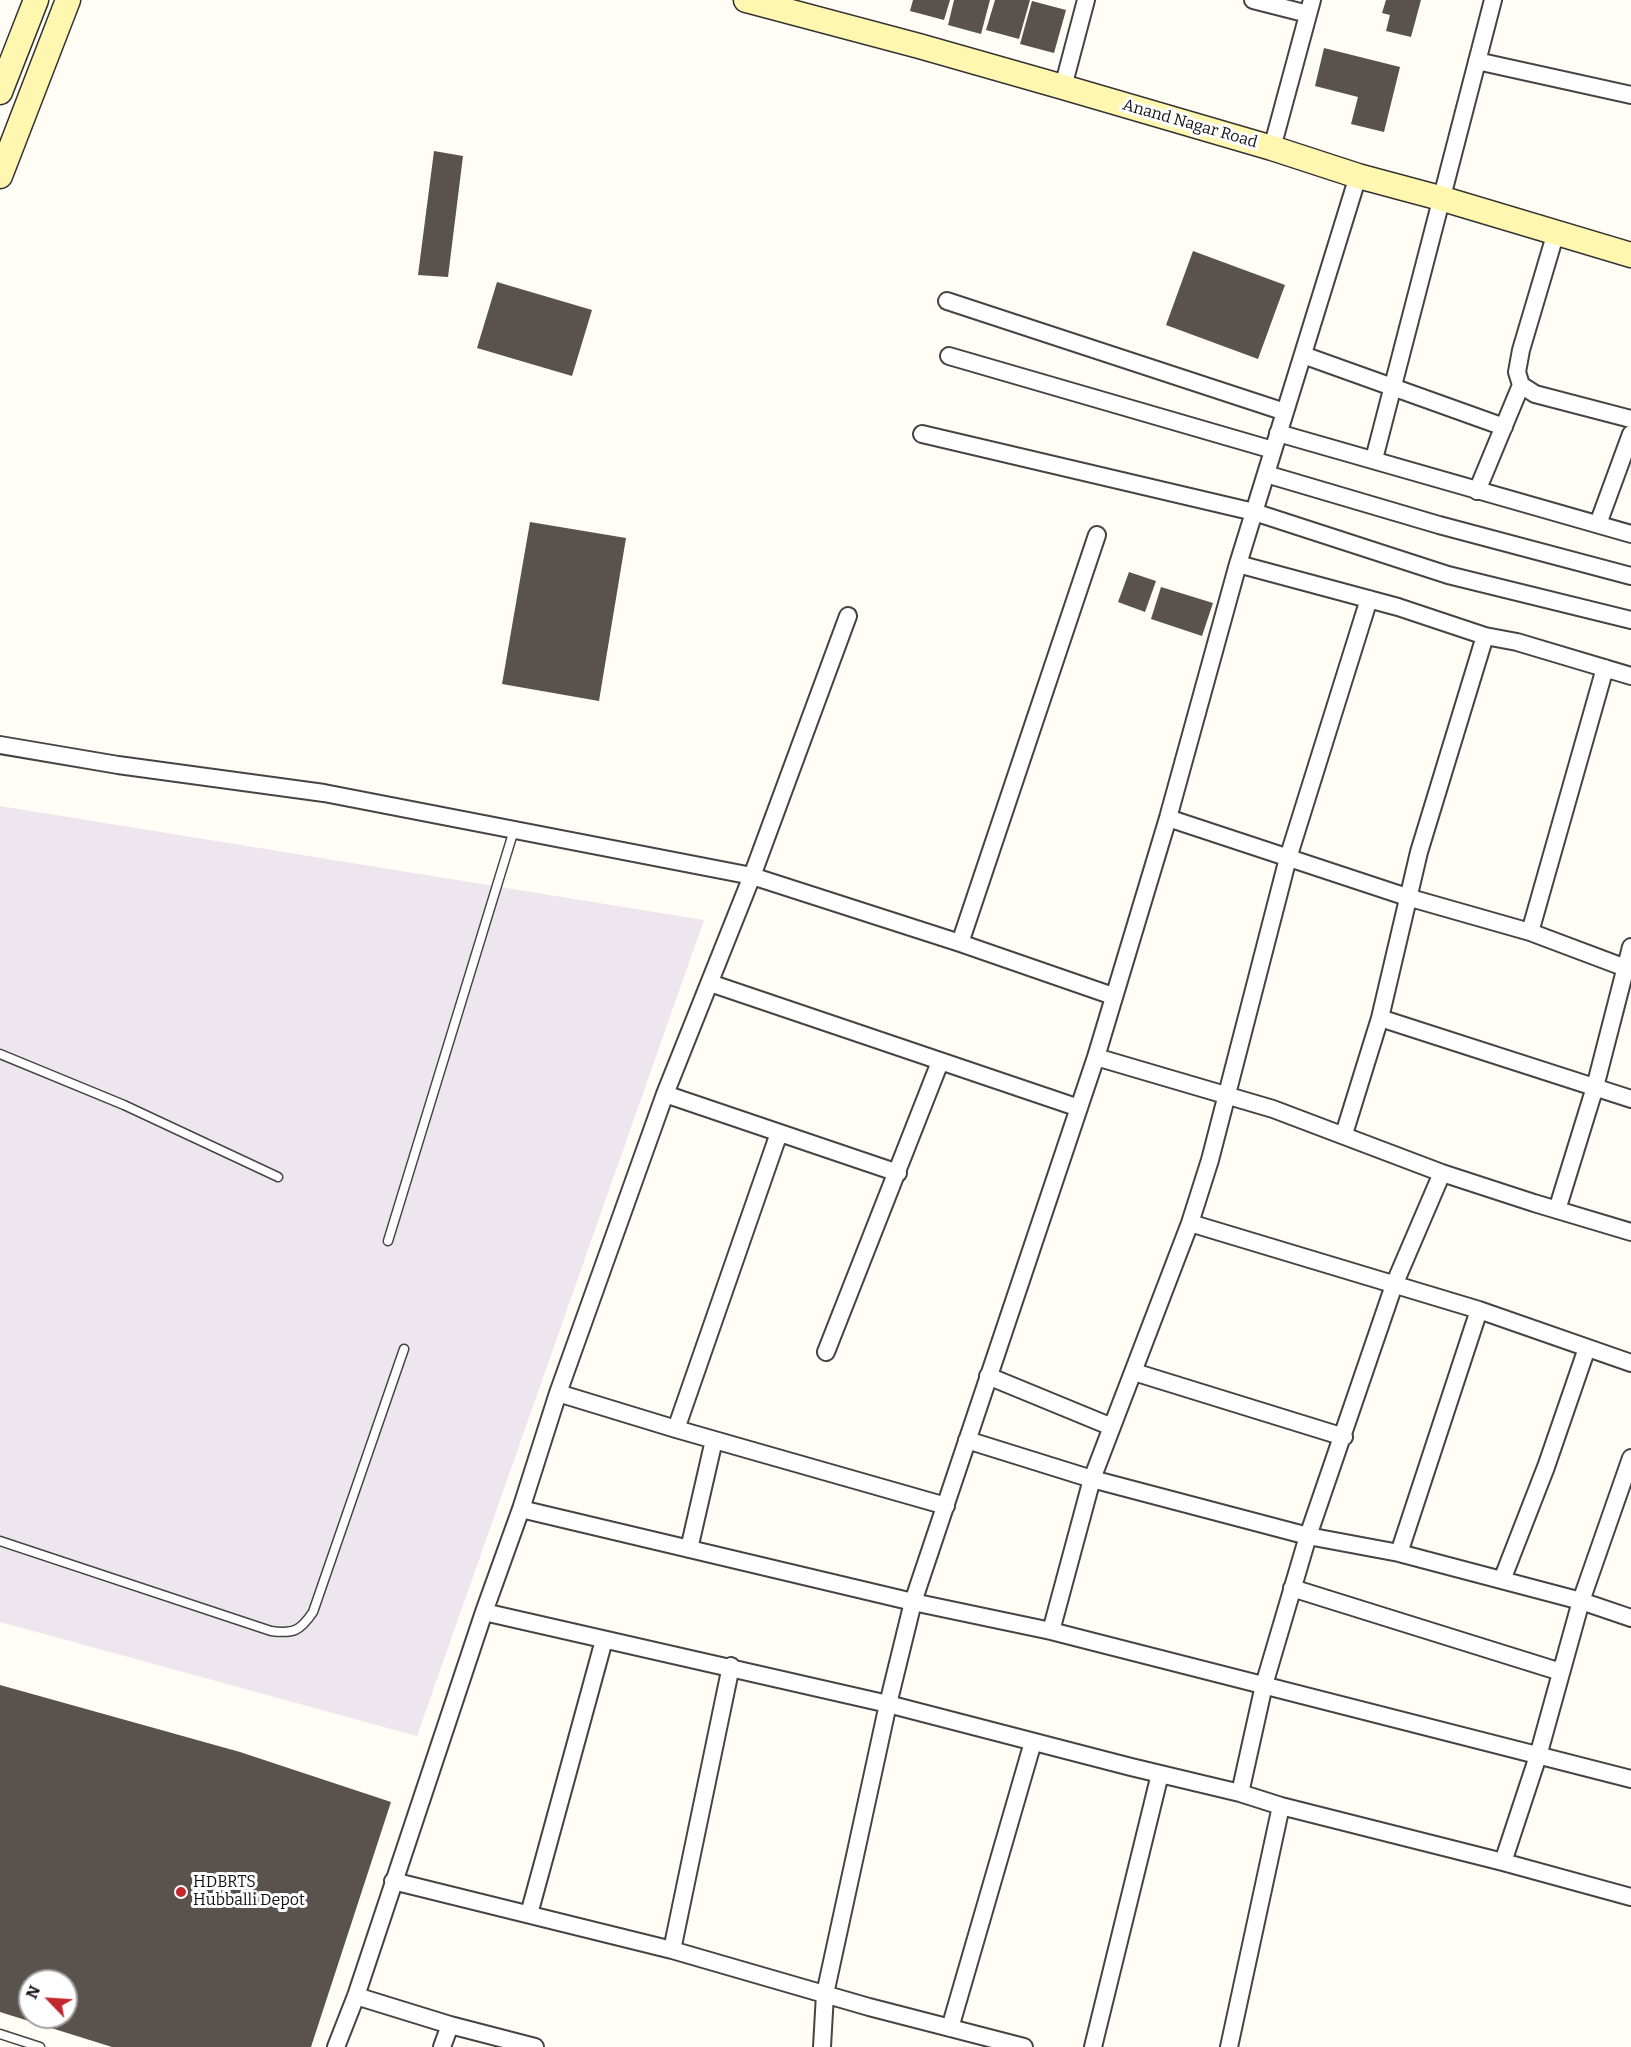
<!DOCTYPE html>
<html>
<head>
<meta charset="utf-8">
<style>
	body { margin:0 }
	#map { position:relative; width:1631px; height:2047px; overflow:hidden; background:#fffdf5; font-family:Bitter,serif }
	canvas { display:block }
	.north { position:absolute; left:18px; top:1969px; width:60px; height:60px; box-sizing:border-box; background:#fff; border:2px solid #a0a0a0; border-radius:50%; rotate:295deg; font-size:16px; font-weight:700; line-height:24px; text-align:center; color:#111 }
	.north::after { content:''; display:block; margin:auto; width:21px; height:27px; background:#c4262e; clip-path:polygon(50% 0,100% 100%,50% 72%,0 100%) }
</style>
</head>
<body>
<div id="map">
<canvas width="1631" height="2047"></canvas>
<div class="north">N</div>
</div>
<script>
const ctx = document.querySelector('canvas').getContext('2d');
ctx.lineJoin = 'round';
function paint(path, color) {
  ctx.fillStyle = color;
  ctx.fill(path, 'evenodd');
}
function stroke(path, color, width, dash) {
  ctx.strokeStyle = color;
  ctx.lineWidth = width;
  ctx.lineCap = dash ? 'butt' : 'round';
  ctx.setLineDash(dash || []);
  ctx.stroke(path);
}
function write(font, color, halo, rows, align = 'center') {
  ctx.font = font + ' Bitter,serif';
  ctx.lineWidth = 6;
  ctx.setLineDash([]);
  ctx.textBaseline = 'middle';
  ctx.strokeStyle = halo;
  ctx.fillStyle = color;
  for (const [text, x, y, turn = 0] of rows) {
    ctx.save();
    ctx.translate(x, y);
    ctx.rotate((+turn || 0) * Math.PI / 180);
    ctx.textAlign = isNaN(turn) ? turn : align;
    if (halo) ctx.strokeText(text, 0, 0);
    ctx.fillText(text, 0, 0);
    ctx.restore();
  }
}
const industrial = new Path2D(`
	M0,806L704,920L417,1736L0,1622Z`);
const building = new Path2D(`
	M913,0H950L944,20L910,11Z
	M954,0H990L981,34L948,25Z
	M995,0H1030L1019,39L986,30Z
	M1386,0H1421L1411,37L1386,31L1390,15L1382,13Z
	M1032,1L1066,10L1054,53L1020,44Z
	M1324,48L1400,67L1384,132L1351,124L1358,97L1315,86Z
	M434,151L463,156L448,277L418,275Z
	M1193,251L1285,285L1258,359L1166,325Z
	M497,282L592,310L572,376L477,348Z
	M530,522L626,538L599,701L502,684Z
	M1129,572L1156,581L1145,612L1118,602Z
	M1161,587L1213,603L1202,636L1151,619Z
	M0,1685L240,1752L391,1802L311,2047H112L0,2012ZM30,1981H66V2017H30Z`);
const lane = new Path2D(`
	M0,1054L124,1105L278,1177
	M388,1241L514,830
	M0,1541L271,1631C294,1634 300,1631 313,1612L404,1349
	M0,2034L40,2047`);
const street = new Path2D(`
	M1253,0L1308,14
	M1477,61L1631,95
	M1063,87L1086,0
	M1272,148L1312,0
	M1556,232L1521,350L1517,372L1521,385L1535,394L1631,419
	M947,301L1285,412
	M1303,355L1504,427
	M949,356L1273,450
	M1278,433L1631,534
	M922,434L1254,512L1448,575L1631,620
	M1374,459L1493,0
	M1266,474L1439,525L1631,576
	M1477,491L1521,385
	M1598,524L1631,434
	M1238,564L1398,607L1485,636L1517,642L1631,676
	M848,616L752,876L665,1094L898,1173
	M0,745L118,765L324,793L752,876L960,943L1113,996
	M1168,818L1407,897L1530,932L1631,970
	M1530,932L1605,668
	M960,943L1097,535
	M710,983L1079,1108
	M1380,1018L1631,1099
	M1096,1057L1273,1109L1442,1173L1534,1203L1631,1232
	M1344,1134L1380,1018L1419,852L1485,636
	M1557,1210L1595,1087L1631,947
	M1190,1223L1479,1310L1631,1363
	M1479,1310L1399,1553L1581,1601L1631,1618
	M826,1352L940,1062
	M1134,1372L1344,1437
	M988,1376L1112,1427
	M558,1393L676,1429L946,1506
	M676,1429L779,1133
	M967,1440L1092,1479L1308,1536L1399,1553
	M521,1509L913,1602L1051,1631L1631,1779
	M689,1549L714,1440
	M1502,1580L1546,1467L1587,1348
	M1292,1588L1561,1672
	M484,1612L888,1704L1131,1767L1240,1793L1281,1806L1503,1862L1631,1897
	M1051,1631L1092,1479L1190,1223L1210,1160L1288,858L1369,599
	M1240,1793L1264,1685L1308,1536L1394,1285L1442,1173
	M1503,1862L1538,1756L1581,1601L1631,1458
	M393,1881L672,1950L869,2007L1024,2047
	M529,1914L604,1640
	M672,1950L731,1666
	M356,1996L450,2025L535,2047
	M950,2028L1033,1742
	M336,2047L356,1996L484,1612L521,1509L558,1393L665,1094
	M442,2047L450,2025
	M822,2047L825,1994L888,1704L913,1602L1096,1057L1168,818L1238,564L1358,176
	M1093,2047L1160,1774
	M1229,2047L1281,1806`);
const secondary = new Path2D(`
	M746,0L919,46L1063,87L1272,148L1358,176L1440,198L1631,255
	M0,92L36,0
	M0,176L68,0`);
const markers = [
	[181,1892,6,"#c4262e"]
];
const streetNames = [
	["Anand Nagar Road",1190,124,16]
];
const poiNames = [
	["HDBRTS",193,1883],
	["Hubballi Depot",193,1901]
];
paint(industrial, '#eee6ef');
paint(building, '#5a524d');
stroke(lane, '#444', 11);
stroke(street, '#444', 20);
stroke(secondary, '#333', 27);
stroke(lane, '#fff', 8);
stroke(street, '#fff', 16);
stroke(secondary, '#fff6b0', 24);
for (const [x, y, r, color] of markers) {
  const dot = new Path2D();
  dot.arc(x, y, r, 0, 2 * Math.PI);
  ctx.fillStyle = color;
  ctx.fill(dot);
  stroke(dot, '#fff', 2);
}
write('16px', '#111', '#fff', streetNames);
write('16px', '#111', '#fff', poiNames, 'left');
</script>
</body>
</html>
